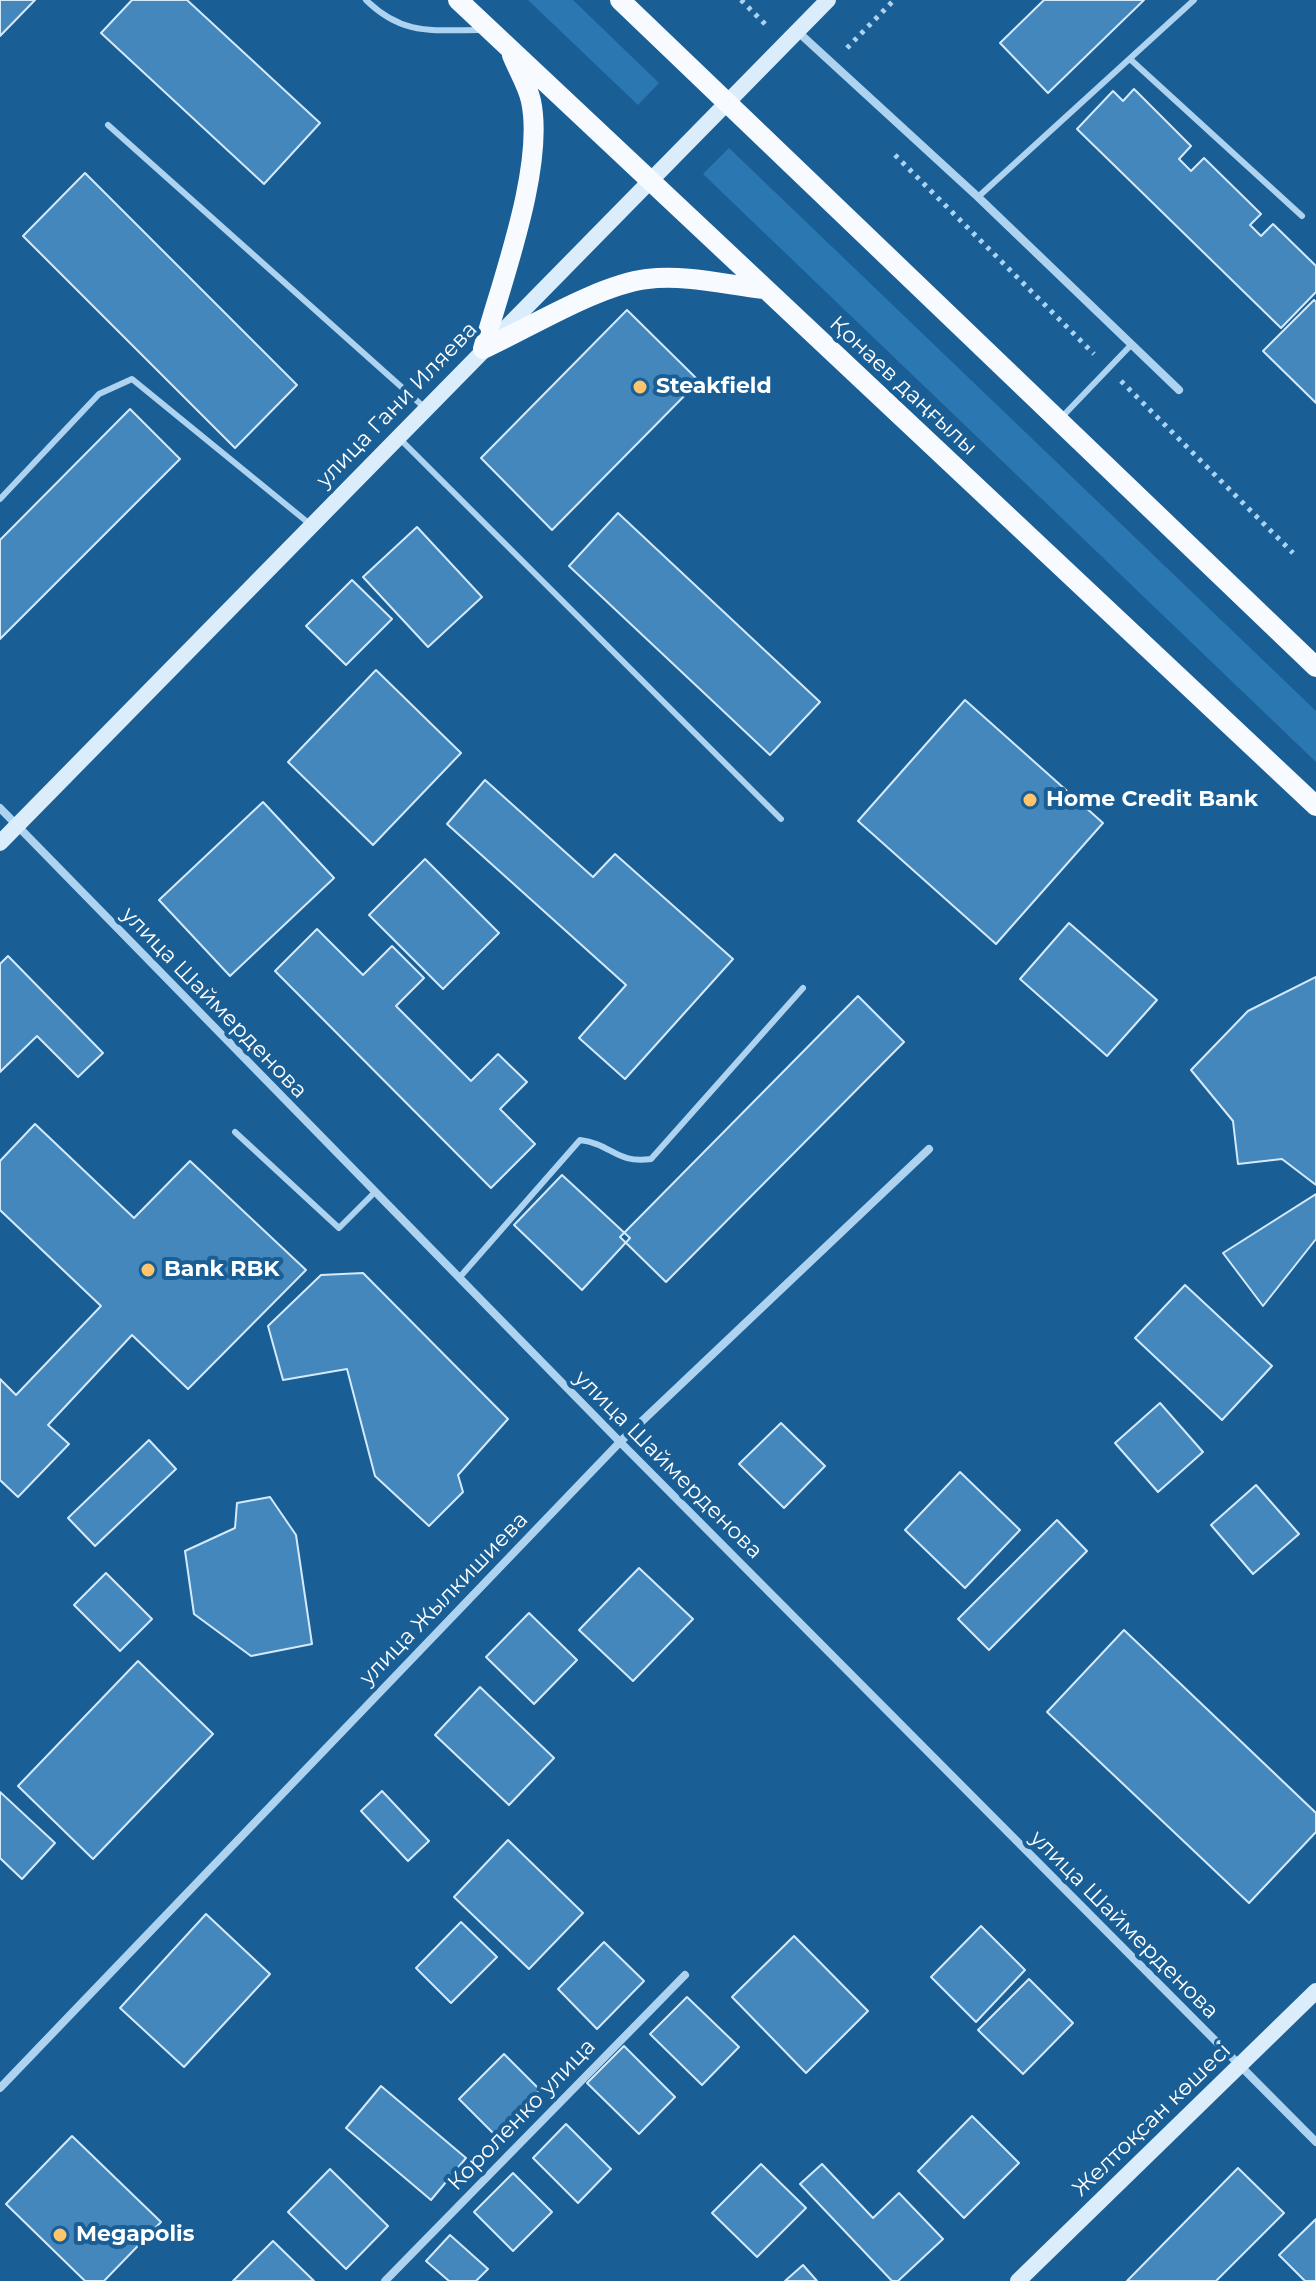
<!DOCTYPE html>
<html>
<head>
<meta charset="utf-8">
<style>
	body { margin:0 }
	canvas { display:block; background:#1a5e96 }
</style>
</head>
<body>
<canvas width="1316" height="2281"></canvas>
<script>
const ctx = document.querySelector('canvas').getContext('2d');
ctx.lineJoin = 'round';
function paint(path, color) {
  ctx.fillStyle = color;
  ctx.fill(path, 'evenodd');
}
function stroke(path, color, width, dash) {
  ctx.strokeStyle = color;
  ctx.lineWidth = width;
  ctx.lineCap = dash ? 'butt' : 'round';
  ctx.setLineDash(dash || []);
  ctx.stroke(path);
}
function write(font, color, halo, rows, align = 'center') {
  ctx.font = font + ' Montserrat,sans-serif';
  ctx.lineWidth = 8;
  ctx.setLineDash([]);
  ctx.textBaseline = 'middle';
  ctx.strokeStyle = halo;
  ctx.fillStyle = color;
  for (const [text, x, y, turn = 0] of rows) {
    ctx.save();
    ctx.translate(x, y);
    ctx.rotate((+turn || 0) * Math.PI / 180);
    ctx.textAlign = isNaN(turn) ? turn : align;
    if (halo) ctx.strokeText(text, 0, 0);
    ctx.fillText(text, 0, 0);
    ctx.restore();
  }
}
const green = new Path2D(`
	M528,0H573L659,83L638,105Z
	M729,148L1316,711V762L703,174Z`);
const building = new Path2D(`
	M0,0H35L0,36Z
	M132,0H187L320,123L264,184L101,33Z
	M1044,0H1144L1048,93L1000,43Z
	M1134,89L1191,146L1179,159L1191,171L1204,158L1261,214L1250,225L1261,236L1273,224L1316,266V292L1281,328L1077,129L1113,91L1123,101Z
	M85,173L297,385L235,448L23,236Z
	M1314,300L1316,302V403L1263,351Z
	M627,310L699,381L552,530L481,458Z
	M130,409L180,459L0,639V540Z
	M618,513L820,702L770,755L569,566Z
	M417,527L482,597L428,647L363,577Z
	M352,580L392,619L346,665L306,626Z
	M376,670L461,753L373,845L288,762Z
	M965,700L1103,823L996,944L858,821Z
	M485,780L593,877L615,854L733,959L625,1079L579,1038L626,985L447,824Z
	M263,802L334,878L230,976L159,900Z
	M425,859L499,933L443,989L369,915Z
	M1069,923L1157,1000L1107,1056L1020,979Z
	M317,929L363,975L392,946L424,978L396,1006L471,1081L498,1054L527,1082L500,1109L535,1144L491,1188L275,971Z
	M8,956L103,1053L78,1077L37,1036L0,1072V964Z
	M1316,977V1185L1282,1159L1238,1164L1233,1121L1191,1070L1248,1011Z
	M858,996L904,1042L666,1282L620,1237Z
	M35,1124L134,1218L190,1161L306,1270L188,1389L132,1335L48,1425L69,1444L18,1497L0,1480V1379L16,1395L101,1306L0,1210V1161Z
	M562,1175L630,1238L582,1290L514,1225Z
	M1316,1194V1239L1263,1306L1223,1253Z
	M363,1273L508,1419L458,1475L463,1492L429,1526L375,1476L347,1369L283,1380L268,1326L321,1275Z
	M1185,1285L1272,1366L1222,1420L1135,1338Z
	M1160,1403L1203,1452L1158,1492L1115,1443Z
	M781,1423L825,1466L784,1508L739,1464Z
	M149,1440L176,1469L95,1546L68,1518Z
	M960,1472L1020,1530L965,1588L905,1530Z
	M1256,1485L1299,1534L1253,1574L1211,1525Z
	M270,1497L296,1535L312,1644L251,1656L194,1614L185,1551L235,1528L237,1503Z
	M1057,1520L1087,1551L989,1650L958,1619Z
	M639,1568L693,1619L633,1681L579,1630Z
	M106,1573L152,1619L120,1651L74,1605Z
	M529,1613L577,1660L534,1704L486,1657Z
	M1124,1630L1316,1813V1832L1249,1903L1047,1712Z
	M138,1661L213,1734L93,1859L18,1786Z
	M480,1687L554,1758L509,1805L435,1735Z
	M382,1791L429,1841L408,1861L361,1811Z
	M0,1792L55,1843L22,1879L0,1858Z
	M508,1840L583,1913L529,1969L454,1897Z
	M206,1914L270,1974L184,2067L120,2008Z
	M461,1922L497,1957L451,2003L416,1968Z
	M981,1926L1025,1970L976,2022L931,1977Z
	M794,1936L868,2011L806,2073L732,1997Z
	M604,1942L644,1981L597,2029L558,1989Z
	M1029,1979L1073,2023L1023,2074L978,2030Z
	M687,1997L739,2047L702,2085L650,2034Z
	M624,2046L675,2097L639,2134L587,2083Z
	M504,2054L540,2090L495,2135L459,2099Z
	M381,2086L466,2158L431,2200L346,2128Z
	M972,2116L1019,2163L964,2218L918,2171Z
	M566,2124L611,2169L578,2203L533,2158Z
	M72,2136L161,2222L104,2281H85L6,2204Z
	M761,2164L806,2208L757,2257L712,2213Z
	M822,2164L873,2218L899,2193L943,2239L898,2281H892L800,2184Z
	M1238,2168L1284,2213L1216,2281H1127Z
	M330,2169L388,2226L346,2269L288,2212Z
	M513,2173L552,2212L513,2251L474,2212Z
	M1316,2219V2281H1305L1279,2255Z
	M450,2235L488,2269L476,2281H449L426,2261Z
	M273,2241L314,2281H233Z
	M803,2265L817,2281H785Z`);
const path = new Path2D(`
	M741,0L767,26
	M847,48L894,0
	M895,155L1094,354
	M1121,381L1293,553`);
const lane = new Path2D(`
	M366,0C403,36 432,30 481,30
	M1130,59L1302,216
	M108,125L425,408
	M978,197L1194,0
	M1060,419L1131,345
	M400,439L781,819
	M0,499L99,394L132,379L311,525
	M235,1132L339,1228L375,1192
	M459,1278L580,1140C612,1144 616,1164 651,1159L803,988`);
const street = new Path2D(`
	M797,31L978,197L1179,390
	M0,808L620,1442L1316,2142
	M0,2088L620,1442L929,1149
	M385,2281L685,1975`);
const secondary = new Path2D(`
	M0,843L828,0
	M1018,2281L1316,1991`);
const primary = new Path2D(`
	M458,0L1316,806
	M620,0L1316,667
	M512,55C518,70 528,86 531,101C545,167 501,283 483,349C529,328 598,285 647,279C685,274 727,285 764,289`);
const markers = [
	[640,387,8,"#ffc56d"],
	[1030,800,8,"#ffc56d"],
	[148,1270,8,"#ffc56d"],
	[60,2235,8,"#ffc56d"]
];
const streetNames = [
	["Қонаев даңғылы",903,386,43],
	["улица Гани Иляева",397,405,-46],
	["улица Шаймерденова",214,1003,46],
	["улица Шаймерденова",668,1465,45],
	["улица Жылкишиева",444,1599,-46],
	["улица Шаймерденова",1124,1925,45],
	["Короленко улица",522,2115,-46],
	["Желтоқсан көшесі",1152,2120,-44]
];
const poiNames = [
	["Steakfield",656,387],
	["Home Credit Bank",1046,800],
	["Bank RBK",164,1270],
	["Megapolis",76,2235]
];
paint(green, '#2a77b2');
paint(building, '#4387bd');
stroke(building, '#d4eafb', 2);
stroke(path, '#aed3f0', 5, [4, 6]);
stroke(lane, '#aed3f0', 6);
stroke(street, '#aed3f0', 8);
stroke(secondary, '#dbedfb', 16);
stroke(primary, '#f7fbff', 20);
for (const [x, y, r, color] of markers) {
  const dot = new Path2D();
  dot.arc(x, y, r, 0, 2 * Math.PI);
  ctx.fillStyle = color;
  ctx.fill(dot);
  stroke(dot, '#1a5e96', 3);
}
write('22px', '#fff', '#1a5e96', streetNames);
write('bold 22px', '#fff', '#1a5e96', poiNames, 'left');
</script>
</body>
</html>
